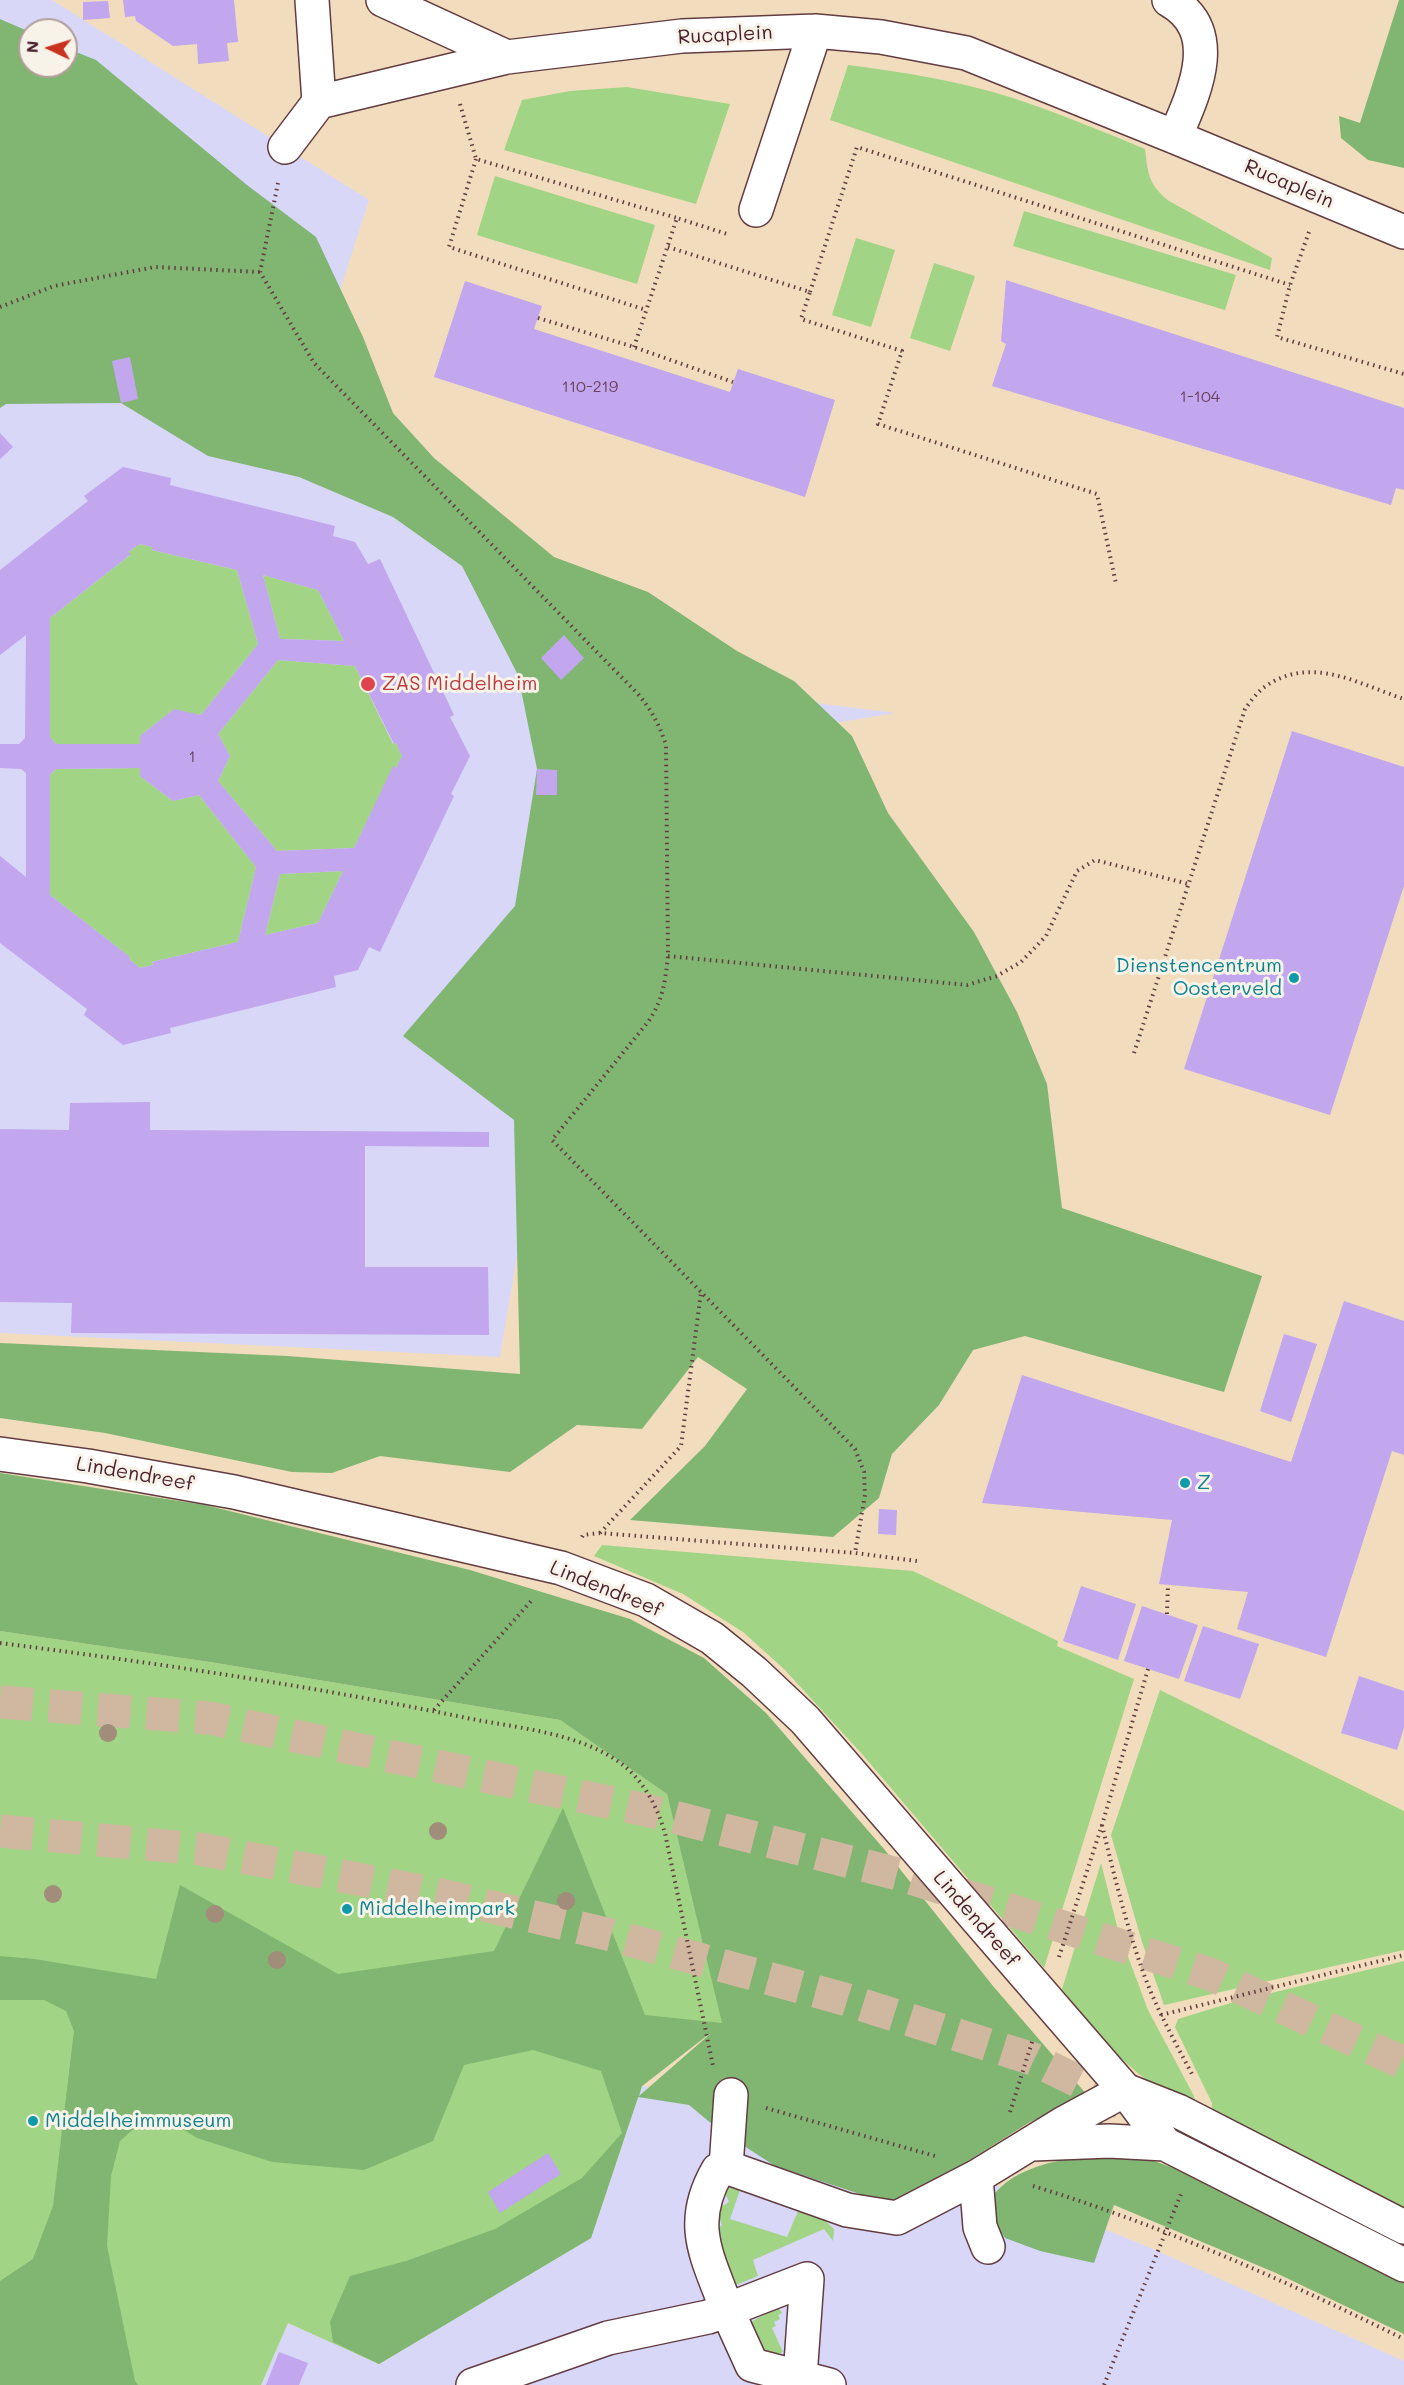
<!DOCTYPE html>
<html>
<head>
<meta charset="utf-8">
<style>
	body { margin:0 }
	#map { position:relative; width:1404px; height:2385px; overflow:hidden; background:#f1ddbd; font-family:Mali,sans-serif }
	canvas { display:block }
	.north { position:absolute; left:18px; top:18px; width:60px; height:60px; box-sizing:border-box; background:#f7f3e8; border:2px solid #b29e9c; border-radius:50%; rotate:274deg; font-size:16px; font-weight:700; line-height:24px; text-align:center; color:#4a1f2b }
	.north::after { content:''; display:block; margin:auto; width:21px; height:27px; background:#c8321e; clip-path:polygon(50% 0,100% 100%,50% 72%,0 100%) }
</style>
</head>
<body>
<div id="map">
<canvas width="1404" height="2385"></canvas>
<div class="north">N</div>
</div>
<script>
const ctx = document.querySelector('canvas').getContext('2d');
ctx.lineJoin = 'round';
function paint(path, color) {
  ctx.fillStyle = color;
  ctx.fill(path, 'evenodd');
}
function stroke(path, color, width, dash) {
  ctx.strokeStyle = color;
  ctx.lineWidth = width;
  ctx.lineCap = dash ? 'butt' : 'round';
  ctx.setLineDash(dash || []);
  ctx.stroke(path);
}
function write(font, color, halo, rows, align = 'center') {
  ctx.font = font + ' Mali,sans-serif';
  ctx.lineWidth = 6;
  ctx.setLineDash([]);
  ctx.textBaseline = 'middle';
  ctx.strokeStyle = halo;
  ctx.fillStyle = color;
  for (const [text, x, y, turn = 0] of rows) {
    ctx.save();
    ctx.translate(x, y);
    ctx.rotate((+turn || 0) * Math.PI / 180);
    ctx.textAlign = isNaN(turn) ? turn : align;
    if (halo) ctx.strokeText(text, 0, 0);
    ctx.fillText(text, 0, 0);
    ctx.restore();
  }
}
const built = new Path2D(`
	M0,0H52L369,200L317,361L519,563L775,698L895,713L614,760L552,1047L500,1357L0,1333ZM30,30H66V66H30Z
	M642,2086L721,2099L976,2177L1146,2246L1404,2361V2385H261L288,2323L379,2363L638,2097Z`);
const green = new Path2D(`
	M848,65C903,72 960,81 1013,98C1058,113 1102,131 1145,149C1148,174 1148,184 1169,201L1272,258L1270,270L830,120Z
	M627,87L730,104L696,204L504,150L522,100L570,91Z
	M495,176L655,225L637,284L477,235Z
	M1024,211L1236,275L1225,310L1013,246Z
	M856,238L895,250L871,327L832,315Z
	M934,263L975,276L950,351L910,338Z
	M140,544L152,547V550L237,570L258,644L201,715L173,710L140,736V744H56L50,737V618L130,555L128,552Z
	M263,575L318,590L344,641L280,639Z
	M278,660L355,666L393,744L396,743L402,756L396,768L393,767L354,848L277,851L218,781L230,756L218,734Z
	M140,768V776L173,801L199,795L256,867L238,942L152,962L153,965L140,968L129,959L130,957L50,895V775L56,769Z
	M343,871L318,923L265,935L280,874Z
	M602,1545L913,1571L1058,1641L1057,1646L1134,1679L1044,1968L862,1754L784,1669L743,1632L683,1594L594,1556Z
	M0,1631L216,1663L560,1720L667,1794L723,2023L642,2086L591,2238L379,2364L288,2323L261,2385H0Z
	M1160,1690L1404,1811V1950L1164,2005L1142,1942L1111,1835Z
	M1101,1863L1118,1930L1148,2010L1194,2096L1196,2108C1174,2097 1151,2085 1133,2069C1106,2046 1084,2017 1062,1989Z
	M1404,1961V2217L1211,2117L1212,2103L1175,2027L1178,2019L1234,2002Z
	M736,2180L740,2190L730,2219L787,2237L798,2211L825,2221L834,2229L833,2241L824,2229L753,2260L758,2276L736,2285L713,2233L722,2225L717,2210L729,2202L723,2187Z
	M778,2307L782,2313L778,2315L780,2319L774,2322L776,2326L772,2328L783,2352L766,2359L751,2322Z`);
const forest = new Path2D(`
	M1399,0H1404V168L1368,160L1341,138L1339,116L1360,123Z
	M0,19L30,32V66H66V48L96,60L247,185L316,237L363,337L393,413L434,458L554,557L648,592L737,651L794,681L852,736L888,813L974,932L1017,1012L1047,1084L1062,1208L1262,1276L1224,1392L1025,1336L973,1350L939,1405L892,1454L879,1498L833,1537L630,1520L705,1446L747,1389L698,1357L642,1429L577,1425L510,1472L380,1456L332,1473L292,1472L105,1433L0,1418V1343L287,1356L520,1374L514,1120L403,1036L515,906L537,769L518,675L462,566L393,517L299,477L208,456L121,403L6,404L0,408Z
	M0,1473L205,1505L470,1570L630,1619L704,1658L766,1713L884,1849L993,1986L1088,2096L1030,2122L896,2206L775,2166L718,2129L689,2105L638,2097L591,2238L379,2364L333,2342L330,2322L350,2276L406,2261L495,2229L582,2178L622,2133L601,2071L533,2050L464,2065L433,2141L364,2170L272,2162L197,2138L168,2120L146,2118L120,2141L111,2176L107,2246L135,2381L138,2385H0V2281L33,2259L53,2206L74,2031L66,2011L44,2000H0V1956L35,1959L156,1979L180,1885L338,1974L494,1951L563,1808L645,2015L722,2023L667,1794L560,1720L216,1663L0,1631ZM709,2034H710L639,2096L642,2086Z
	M1129,2153C1225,2181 1316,2236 1404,2282V2334L1276,2273L1114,2205L1094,2263L1040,2251L1005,2238L986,2210C989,2205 991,2198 994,2194C1025,2158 1086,2156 1129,2153Z`);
const building = new Path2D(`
	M123,0H234L238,42L227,43L229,61L198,64L197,44L173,46L136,21L135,16L125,17Z
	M108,1L110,18L83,20V2Z
	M1006,280L1404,408V490L1396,488L1391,505L992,386L1006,344L1001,341Z
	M465,281L542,306L534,329L730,392L738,369L835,400L805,497L434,377Z
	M130,357L138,399L121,403L112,361Z
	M0,433L13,447L0,459Z
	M123,467L171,478L170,485L335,526L333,536L355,542L368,564L380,559L454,715L450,717L470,756L451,794L454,796L380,952L369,947L358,970L334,976L336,987L170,1028L171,1033L123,1045L84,1015L87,1009L0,943V856L26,877V773L21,769L0,768V744H19L25,738L26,635L0,655V570L88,501L84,496ZM140,544L152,547V550L237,570L258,644L201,715L174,709L140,736V744H56L50,737V618L131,554L128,552ZM263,575L318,590L344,641L280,639ZM278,660L355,666L394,744L396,743L402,756L396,768L393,766L354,848L277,851L218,781L230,756L218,734ZM140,768V776L173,801L199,795L256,867L238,942L152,962L153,965L140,968L129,959L130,957L50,895V775L56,769ZM343,871L318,923L265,935L280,874Z
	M564,635L584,658L561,680L541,658Z
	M1292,731L1404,767V886L1330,1115L1184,1069Z
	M537,769L557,770V795H536Z
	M150,1102V1130L489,1132V1147L365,1146V1267H488L489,1335L71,1333L72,1303L0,1302V1129L69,1130L70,1103Z
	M1344,1301L1404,1321V1455L1392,1451L1326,1657L1237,1629L1248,1592L1159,1584L1172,1520L982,1503L1022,1375L1291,1462Z
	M1284,1334L1317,1344L1291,1422L1260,1411Z
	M879,1509L897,1510L896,1535L878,1534Z
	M1081,1586L1136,1604L1118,1660L1063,1641Z
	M1142,1606L1198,1625L1179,1679L1124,1661Z
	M1203,1626L1259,1644L1240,1699L1184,1681Z
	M1359,1676L1404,1691V1728L1397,1750L1341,1733Z
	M548,2153L561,2174L500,2213L488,2192Z
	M279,2352L308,2363L299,2385H266Z`);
const highwayTunnel = new Path2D(`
	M0,1702L209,1718L646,1810L898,1874L1210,1974L1404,2063
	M0,1831L200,1849L437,1894L611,1935L844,1999L1033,2059L1404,2243`);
const path = new Path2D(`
	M460,104L476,159L677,218
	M476,159L449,247L646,310
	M278,183L260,272L314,363L637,693C651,709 659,724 666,745L668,956C665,983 663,1000 648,1022L552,1140L855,1449L864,1472L865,1495L855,1553
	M1309,232L1290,285L1277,337L1404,374
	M668,247L810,292L801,319L902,351L878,424L1097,494L1116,584
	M810,292L857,147L1290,285
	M0,307L54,286L155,267L260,272
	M538,318L634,347L733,382
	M634,347L677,218L727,234
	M668,956L967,985L997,976L1021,962L1046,936L1077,871L1095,860L1189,884
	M1134,1053L1245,709C1250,702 1256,694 1263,688C1310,654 1356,683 1404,699
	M600,1533L681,1446L701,1292
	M582,1537L583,1535L600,1533L855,1553L917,1561
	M1167,1614L1168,1584
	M0,1643C156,1663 312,1686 467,1718C516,1728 576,1732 619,1762C643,1779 657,1806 665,1833L713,2066
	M434,1710L533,1599
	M1102,1825C1114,1875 1126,1924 1143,1972C1156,2008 1175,2042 1193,2076
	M1059,1957L1102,1825L1148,1669
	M1161,2015L1404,1955
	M766,2108L935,2156
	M1010,2112L1033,2039
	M1033,2186C1161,2225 1284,2280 1404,2339
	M1104,2385L1181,2194`);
const minor = new Path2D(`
	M312,0L319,102
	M383,0L507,57
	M1169,0C1224,31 1194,93 1175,137
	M285,147L319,102L507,57L682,36L815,31L881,37L966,53L1175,137L1404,232
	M756,210L815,31
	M0,1454L88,1466L234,1492L561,1568L646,1600L712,1638L754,1672L805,1720L1125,2090L1165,2144
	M1033,2144L1109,2141L1165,2144L1404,2265
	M726,2167L731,2095
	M976,2177L980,2227L988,2247
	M800,2377L807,2279L727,2310C708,2257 686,2225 718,2170L726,2167L847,2210L897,2218L976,2177L1064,2123L1125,2090L1178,2111L1404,2227
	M473,2385L608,2338L708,2317L727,2310L752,2365L829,2385`);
const trees = [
	[108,1733],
	[438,1831],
	[53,1894],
	[566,1901],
	[215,1914],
	[277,1960]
];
const markers = [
	[368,684,8,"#e0444e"],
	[1294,978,6,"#0f9aa8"],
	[1185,1483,6,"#0f9aa8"],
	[347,1909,6,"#0f9aa8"],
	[33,2121,6,"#0f9aa8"]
];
const numberNames = [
	["110-219",590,387],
	["1-104",1200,397],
	["1",192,757]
];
const streetNames = [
	["Rucaplein",725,35,-3],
	["Rucaplein",1289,184,23],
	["Lindendreef",135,1474,10],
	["Lindendreef",606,1589,22],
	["Lindendreef",976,1919,49]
];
const healthNames = [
	["ZAS Middelheim",382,684]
];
const cultureNames = [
	["Dienstencentrum",1282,966,"right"],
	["Oosterveld",1282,989,"right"],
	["Z",1197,1483],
	["Middelheimpark",359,1909],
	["Middelheimmuseum",45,2121]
];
paint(built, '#d8d7f8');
paint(green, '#a1d484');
paint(forest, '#80b672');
paint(building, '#c2a6ee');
stroke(highwayTunnel, '#d0b7a0', 33, [33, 16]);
stroke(minor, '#633c41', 36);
stroke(path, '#633c41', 4, [1.5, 4.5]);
stroke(minor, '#fff', 33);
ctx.fillStyle = '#a18d79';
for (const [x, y] of trees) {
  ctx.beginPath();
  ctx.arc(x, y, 9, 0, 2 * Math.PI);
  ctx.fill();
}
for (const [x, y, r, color] of markers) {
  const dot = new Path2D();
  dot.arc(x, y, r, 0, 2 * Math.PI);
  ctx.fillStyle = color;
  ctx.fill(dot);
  stroke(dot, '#f7f3e8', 2);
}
write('16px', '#68415c', null, numberNames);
write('20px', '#4a1f2b', '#f7f3e8', streetNames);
write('20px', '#be3a42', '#f7f3e8', healthNames, 'left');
write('20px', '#0d838f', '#f7f3e8', cultureNames, 'left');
</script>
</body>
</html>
